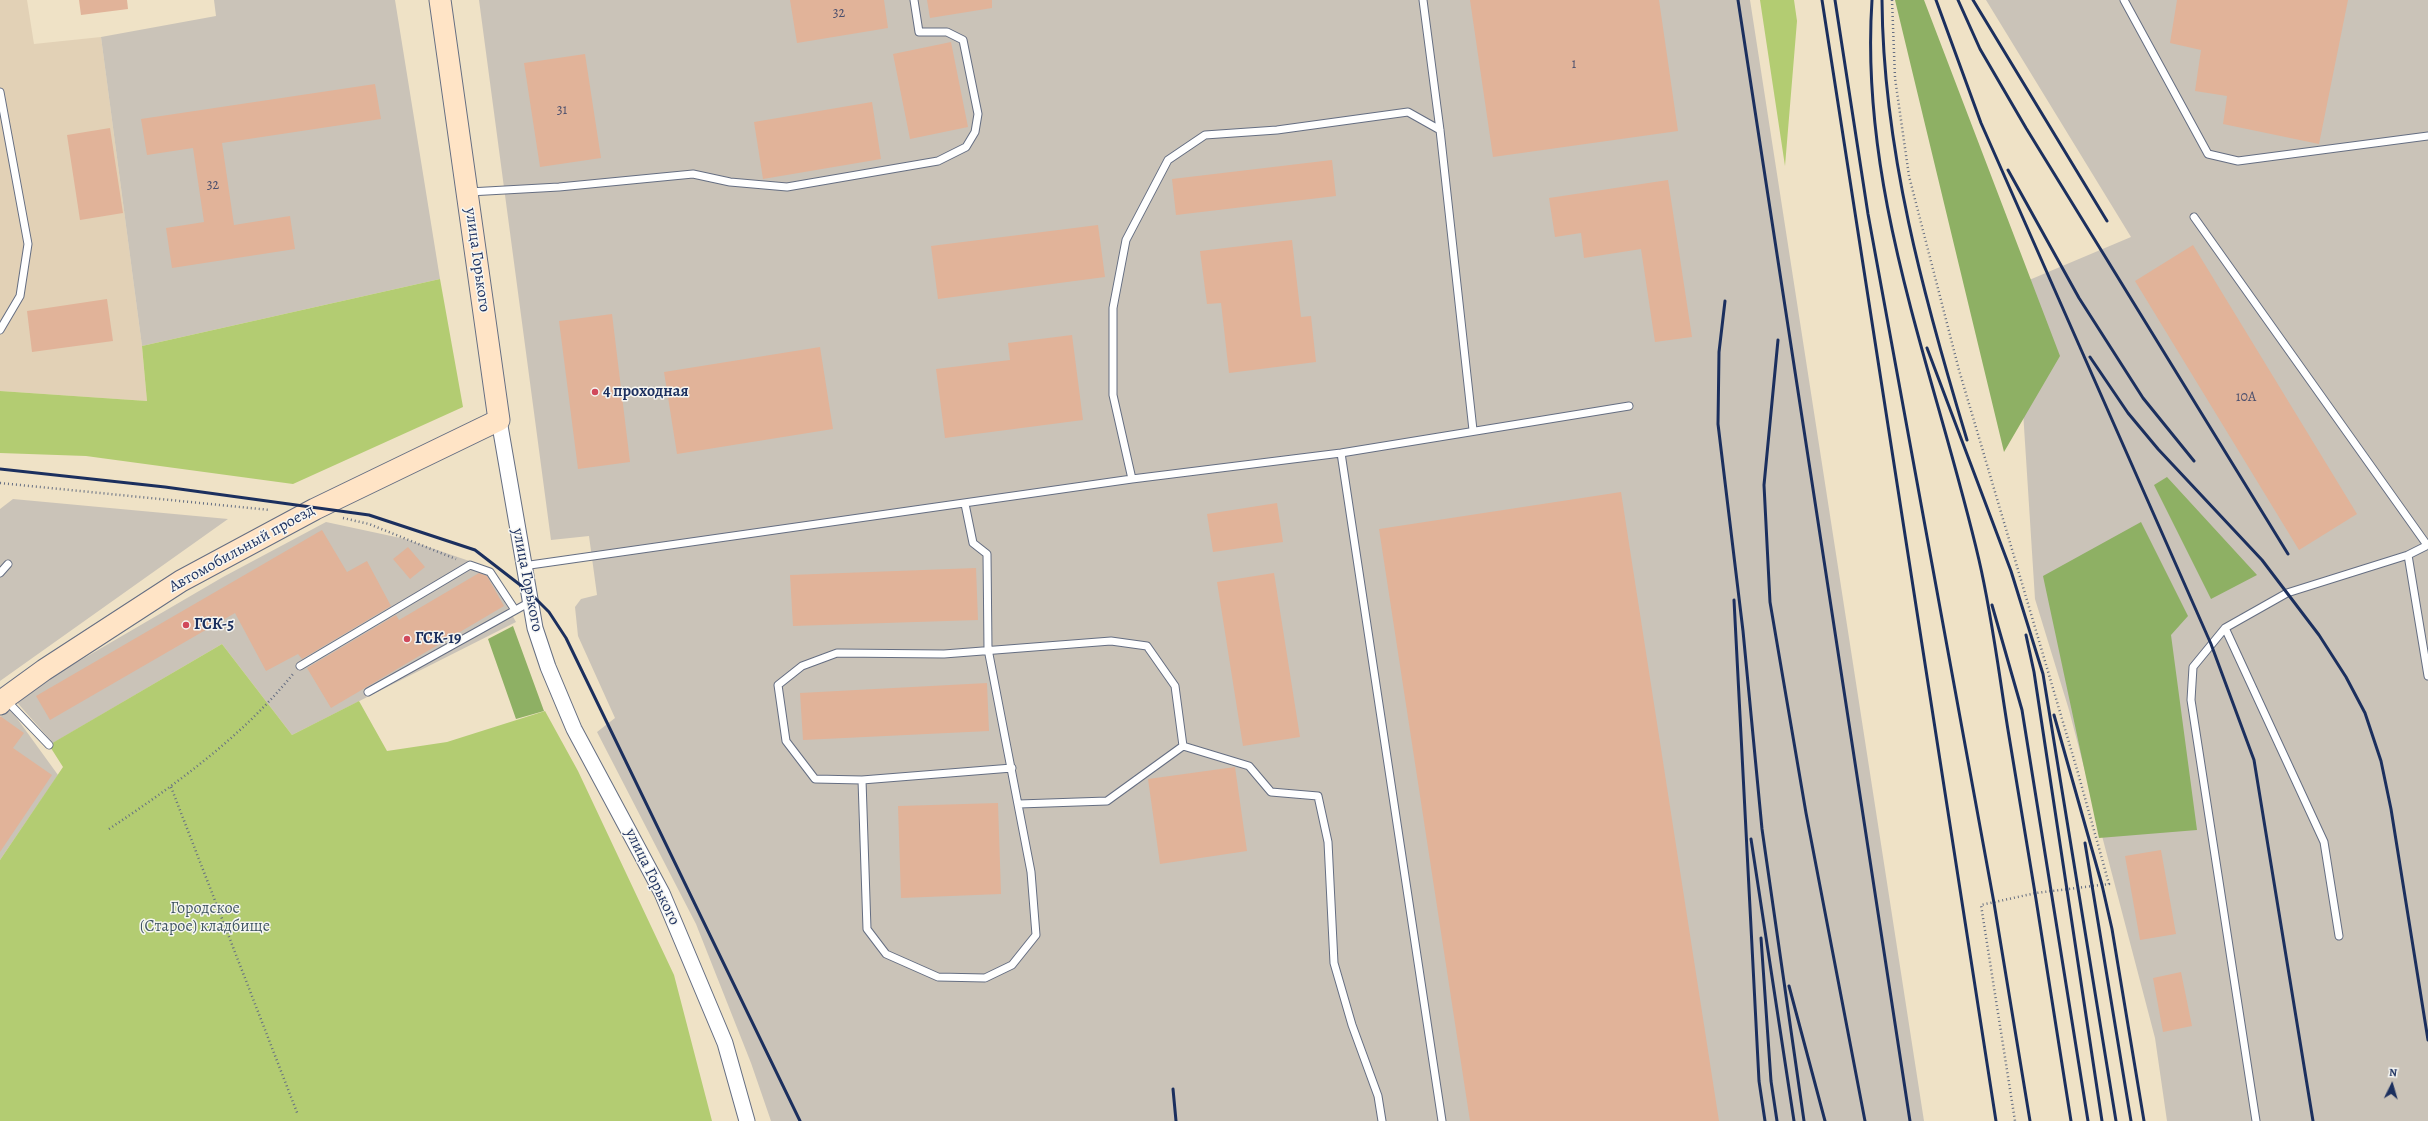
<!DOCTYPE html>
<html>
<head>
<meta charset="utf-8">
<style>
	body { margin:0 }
	#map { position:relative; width:2428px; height:1121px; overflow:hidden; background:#efe2c6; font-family:Alegreya,serif }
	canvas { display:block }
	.north { position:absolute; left:2372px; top:1065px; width:40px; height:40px; -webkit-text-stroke:3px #f6f6f2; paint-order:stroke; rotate:5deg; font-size:11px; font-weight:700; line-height:16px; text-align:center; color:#1b2f5e }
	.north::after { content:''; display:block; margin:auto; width:14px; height:18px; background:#1b2f5e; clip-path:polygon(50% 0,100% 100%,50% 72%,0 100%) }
</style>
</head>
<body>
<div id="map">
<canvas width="2428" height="1121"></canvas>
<div class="north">N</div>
</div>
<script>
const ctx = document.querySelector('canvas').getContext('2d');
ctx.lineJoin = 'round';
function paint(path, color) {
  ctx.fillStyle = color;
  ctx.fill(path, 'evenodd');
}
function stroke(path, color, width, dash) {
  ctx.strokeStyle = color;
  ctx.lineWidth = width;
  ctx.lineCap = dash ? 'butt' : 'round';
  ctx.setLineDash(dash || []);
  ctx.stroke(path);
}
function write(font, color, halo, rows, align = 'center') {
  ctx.font = font + ' Alegreya,serif';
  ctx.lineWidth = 3;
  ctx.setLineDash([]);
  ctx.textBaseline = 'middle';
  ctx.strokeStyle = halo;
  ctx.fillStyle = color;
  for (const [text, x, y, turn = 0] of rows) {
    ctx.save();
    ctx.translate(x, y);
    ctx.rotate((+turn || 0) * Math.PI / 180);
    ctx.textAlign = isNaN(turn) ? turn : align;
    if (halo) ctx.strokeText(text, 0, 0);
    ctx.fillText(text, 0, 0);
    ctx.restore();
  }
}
const built = new Path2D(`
	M0,0H27L34,44L101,37L142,346L147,401L0,391Z`);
const industrial = new Path2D(`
	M214,0H395L440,279L142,346L101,37L216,16Z
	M479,0H1750L1924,1121H771L751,1063L696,924L597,732L615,718L578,636L575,607L581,599L597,595L589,536L551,540Z
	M1986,0H2428V1121H2167L2155,1038L2069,710L2035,599L2015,286L2131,237Z
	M13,499L228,519L0,681V509Z
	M326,522L405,539L484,566L516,622L292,735L222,644L53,743L14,699L223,577Z
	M8,706L58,775L0,860V718Z`);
const green = new Path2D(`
	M1760,0H1794L1797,21L1785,166Z
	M440,279L463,407L293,484L86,456L0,453V391L147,401L142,346Z
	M222,644L292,735L359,701L387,751L447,742L545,711L578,771L674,975L712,1121H0V860L63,767L49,745Z`);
const forest = new Path2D(`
	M1895,0H1924L2060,356L2004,452Z
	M2167,477L2257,575L2211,599L2154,485Z
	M2141,522L2188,616L2171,635L2197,830L2099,838L2043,576Z
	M513,626L544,711L516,719L488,639Z`);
const building = new Path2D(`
	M79,0H127L128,9L81,15Z
	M790,0H884L888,28L797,43Z
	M927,0H992V8L930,18Z
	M1470,0H1659L1678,131L1493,157Z
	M2177,0H2348L2319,144L2223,124L2227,96L2195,91L2201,50L2170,43Z
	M951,42L968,127L910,139L893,54Z
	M585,54L601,158L540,167L524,63Z
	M375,84L381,119L222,143L234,225L290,216L295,249L172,268L166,228L204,222L193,148L147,155L141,119Z
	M872,102L881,159L763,179L754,122Z
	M110,128L123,213L80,220L67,135Z
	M1332,160L1336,196L1176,215L1172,179Z
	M1668,180L1692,337L1655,342L1641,249L1584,258L1581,233L1555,237L1549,198Z
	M1098,225L1105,277L938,299L931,246Z
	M1292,240L1301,317L1311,316L1316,362L1229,373L1221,303L1207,304L1200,251Z
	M2193,245L2357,514L2299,550L2135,281Z
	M107,299L113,341L32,352L27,311Z
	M612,314L630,462L578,469L559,321Z
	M1072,335L1083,420L945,438L936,369L1010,360L1008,343Z
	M820,347L833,429L677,454L664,372Z
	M1621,492L1719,1121H1470L1379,529Z
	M1277,503L1283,542L1213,552L1207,514Z
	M322,530L347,572L367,561L391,606L302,659L298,654L266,671L235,613L50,720L36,696Z
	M408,547L425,567L410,579L393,559Z
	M976,568L978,620L793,626L790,575Z
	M479,573L487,576L504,606L331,708L307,668L396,615L399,620Z
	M1274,573L1300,737L1243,746L1217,582Z
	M987,683L989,731L803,740L800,693Z
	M0,716L24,733L13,748L52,775L0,852Z
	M1235,767L1247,851L1160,864L1148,779Z
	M998,803L1001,894L901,898L898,806Z
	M2161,850L2176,934L2140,940L2125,856Z
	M2181,972L2192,1026L2163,1032L2153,978Z`);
const path = new Path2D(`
	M1892,0L1895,78L1909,176L1959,370L2078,773L2109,884L2036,893L1981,905L2015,1121
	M0,483L270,510
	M343,518L369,524L456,559
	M171,787L298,1115
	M109,829C175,785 242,737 293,674`);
const lane = new Path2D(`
	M1423,0L1440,130L1473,430
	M2124,0L2208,154L2238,161L2428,136
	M0,92L28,244L20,296L0,330
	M469,192L559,187L693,174L730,182L787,187L938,161L966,147L975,132L978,114L963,40L947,32H919L914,0
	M2194,217L2427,545
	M1341,453L1442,1121
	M1132,479L1113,395V308L1126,240L1168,160L1205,135L1277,130L1408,112L1440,130
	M965,504L973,543L987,554L988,649L1031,872L1036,935L1012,965L985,978L938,977L886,954L867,929L862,780L815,779L786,741L778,685L802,666L837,653L944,654L1111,641L1147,646L1175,686L1183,746L1107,801L1019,804
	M2428,545L2408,555L2428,676
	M523,566L1132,479L1341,453L1629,406
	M0,573L8,564
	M2225,628L2324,842L2339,936
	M300,666L470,565L490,572L515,610
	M368,692L530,602
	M6,700L49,745
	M1183,746L1249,766L1271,792L1318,796L1328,842L1334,963L1352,1025L1378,1096L1382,1121
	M862,780L1012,768
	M2256,1121L2191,700L2193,667L2225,628L2287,593L2408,555`);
const street = new Path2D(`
	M499,420L535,628L548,667L574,729L662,893L725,1043L747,1121`);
const secondary = new Path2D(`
	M0,704L4,699L44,670L181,581L315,509L499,420L440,0`);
const rail = new Path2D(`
	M1738,0L1910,1121
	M1822,0L1996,1121
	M1835,0L1868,214L1994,903L2030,1121
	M1872,0C1859,194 1936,375 1979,560C1992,616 1999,674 2008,730C2030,860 2051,991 2071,1121
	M1882,0C1883,150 1924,298 1967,440
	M1936,0L1981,123L2211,644L2254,760L2313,1121
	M1958,0L1980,49L2026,128L2288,554
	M1973,0L2107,221
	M2008,170L2079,298L2143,398L2194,461
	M1725,301L1719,352L1718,424L1743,631L1762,829L1804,1121
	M1778,340L1764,485L1770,602L1806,813L1865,1121
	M1927,348L2011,571L2043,674L2116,1121
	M2090,357L2128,413L2158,449L2262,560L2319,635L2346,677L2365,713L2381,761L2391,809L2428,1040
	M0,469L165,487L369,515L475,550L528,591L549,612L566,638L800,1121
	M1734,600L1759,1081L1765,1121
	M1992,605L2022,710L2088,1121
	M2026,635L2034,672L2102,1121
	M2054,715L2102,885L2112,929L2144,1121
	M1751,839L1794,1121
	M2085,843L2131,1121
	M1761,938L1771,1081L1777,1121
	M1789,986L1825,1121
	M1173,1089L1176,1121`);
const markers = [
	[595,392,4,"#d1495b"],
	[186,625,4,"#d1495b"],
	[407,639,4,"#d1495b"]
];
const numberNames = [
	["32",839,14],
	["1",1574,65],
	["31",562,111],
	["32",213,186],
	["10А",2246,398]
];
const streetNames = [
	["улица Горького",477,260,82],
	["Автомобильный проезд",242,549,-29],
	["улица Горького",527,580,79],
	["улица Горького",652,877,64]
];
const poiNames = [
	["4 проходная",603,392],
	["ГСК-5",194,625],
	["ГСК-19",415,639]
];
const parkNames = [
	["Городское",205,909],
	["(Старое) кладбище",205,927]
];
paint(built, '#e2d1b6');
paint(industrial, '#cac3b8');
paint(green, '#b3cc72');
paint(forest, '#8eb064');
paint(building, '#e1b399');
stroke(lane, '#656e82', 9);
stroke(street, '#656e82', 17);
stroke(secondary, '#656e82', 23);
stroke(path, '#656e82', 2.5, [1, 3]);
stroke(lane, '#fff', 7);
stroke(street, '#fff', 15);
stroke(secondary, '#ffe4c6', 21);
stroke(rail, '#1b2f5e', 3);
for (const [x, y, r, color] of markers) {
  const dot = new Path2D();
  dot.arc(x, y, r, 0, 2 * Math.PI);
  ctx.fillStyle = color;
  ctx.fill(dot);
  stroke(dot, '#f6f6f2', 1.5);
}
write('14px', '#4c506d', null, numberNames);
write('16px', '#1b2f5e', '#f6f6f2', streetNames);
write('bold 16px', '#1b2f5e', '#f6f6f2', poiNames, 'left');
write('16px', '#415663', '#f6f6f2', parkNames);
</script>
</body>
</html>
